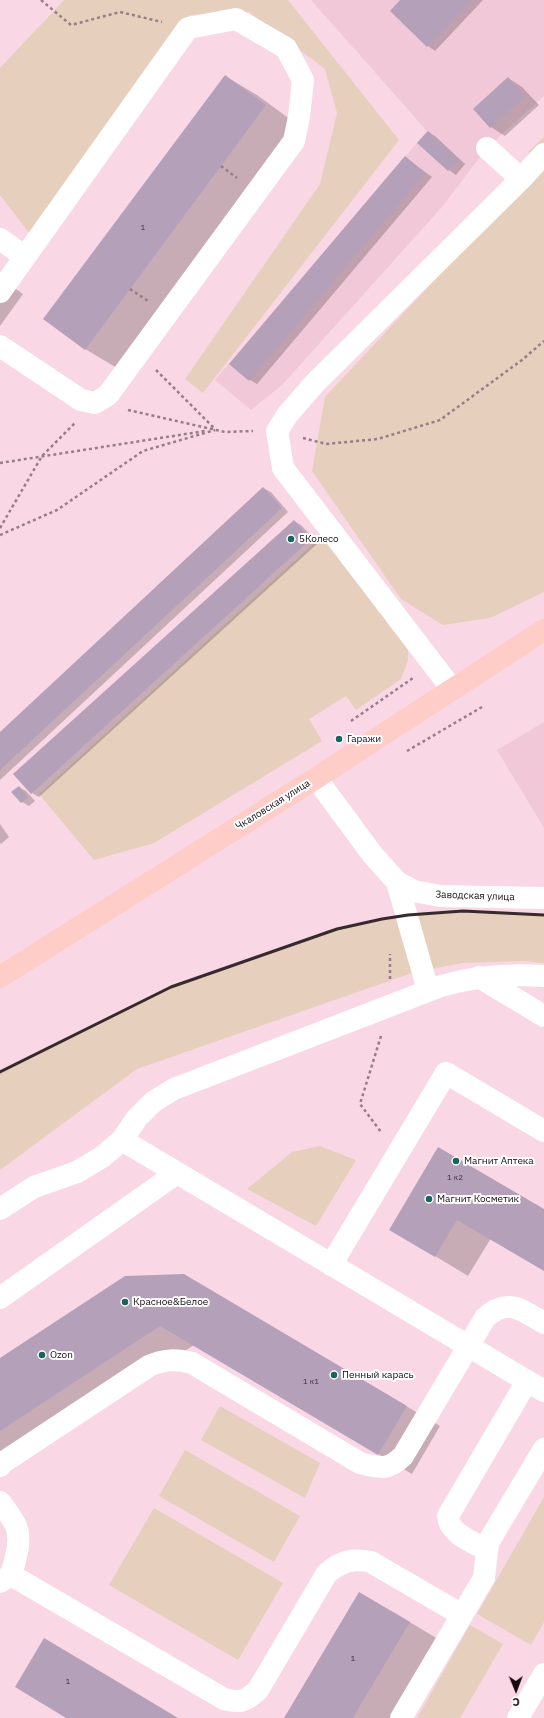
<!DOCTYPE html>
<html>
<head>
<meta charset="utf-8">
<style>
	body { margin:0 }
	#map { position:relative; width:544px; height:1718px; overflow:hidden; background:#f9d7e4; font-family:"IBM Plex Sans",sans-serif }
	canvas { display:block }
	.north { position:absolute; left:496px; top:1670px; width:40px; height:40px; -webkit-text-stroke:3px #fff; paint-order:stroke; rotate:179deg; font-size:11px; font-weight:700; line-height:16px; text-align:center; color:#150b0f }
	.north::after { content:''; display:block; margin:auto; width:14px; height:18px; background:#150b0f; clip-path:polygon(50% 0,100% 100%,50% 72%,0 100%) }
</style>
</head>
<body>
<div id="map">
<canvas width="544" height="1718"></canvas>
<div class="north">С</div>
</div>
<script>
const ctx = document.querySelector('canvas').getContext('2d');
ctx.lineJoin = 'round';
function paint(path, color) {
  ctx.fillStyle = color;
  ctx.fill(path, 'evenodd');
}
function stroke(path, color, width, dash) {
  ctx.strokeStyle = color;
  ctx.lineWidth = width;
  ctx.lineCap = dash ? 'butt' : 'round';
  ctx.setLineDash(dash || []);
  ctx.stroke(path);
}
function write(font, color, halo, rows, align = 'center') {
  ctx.font = font + ' "IBM Plex Sans",sans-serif';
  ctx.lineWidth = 4;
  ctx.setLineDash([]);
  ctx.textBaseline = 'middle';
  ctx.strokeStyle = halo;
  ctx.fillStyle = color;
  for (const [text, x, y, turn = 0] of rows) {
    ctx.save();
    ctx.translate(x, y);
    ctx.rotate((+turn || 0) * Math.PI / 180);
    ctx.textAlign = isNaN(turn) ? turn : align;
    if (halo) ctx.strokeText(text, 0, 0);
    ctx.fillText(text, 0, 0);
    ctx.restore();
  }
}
const built = new Path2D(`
	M311,0H544V96L487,148L442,207L282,385L251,410L215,380L427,131Z
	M544,722V828L497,750Z`);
const green = new Path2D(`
	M64,0H288L399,140L203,393L185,379L320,184L337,113L325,69L249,12L189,15L30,234L0,195V68Z
	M544,137V592L490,618L443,625L401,599L312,471L325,397L529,179V151Z
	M322,536L408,650V660L401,679L356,710L346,696L309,719L322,741L154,843L94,860L39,794Z
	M463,911L544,915V963L524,961L462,963L412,973L137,1069L0,1170V1072L171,987L337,929L382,919Z
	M320,1146L356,1160L316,1226L247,1189L292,1152Z
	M220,1406L320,1463L305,1498L201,1440Z
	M185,1450L300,1516L274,1562L159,1496Z
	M544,1497V1622L531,1645L477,1614Z
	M154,1508L283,1583L238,1660L109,1585Z
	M470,1625L503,1644L460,1718H417Z`);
const shadow = new Path2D(`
	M402,0H483L435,51L428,46L391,11Z
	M225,76L257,95L298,125L117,368L85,349Z
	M508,78L522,87L539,105L505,136L491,127L474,109Z
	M428,132L435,136L465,164L456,175L449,170L418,143Z
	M405,157L432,177L257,384L250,380L231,364Z
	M0,278L23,294L0,326Z
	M263,488L271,492L288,512L0,780V733Z
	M294,521L301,525L318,543L39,797L32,793Z
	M19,787L26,791L35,801L29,806L22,802Z
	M0,824L9,837L1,844L0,843Z
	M439,1148L544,1210V1270L491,1238L468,1276L435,1256Z
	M218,1295L440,1426L412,1474L194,1345L0,1473V1359Z
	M393,1612L443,1642L397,1718H286Z`);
const building = new Path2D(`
	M400,0H472L427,47L390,11Z
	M225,75L266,105L85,350L43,319Z
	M508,77L525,96L490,128L473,109Z
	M428,131L459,160L448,171L417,143Z
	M405,156L425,173L249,381L229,364Z
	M263,487L282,508L0,770V732Z
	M294,520L311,539L31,794L13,774Z
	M19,786L28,797L21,803L11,792Z
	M438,1147L544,1209V1271L457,1220L435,1257L389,1230Z
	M184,1274L407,1406L378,1455L160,1326L0,1431V1358L125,1276Z
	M359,1592L410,1622L364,1699L353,1718H284Z
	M44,1638L108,1676L178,1718H66L15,1687Z`);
const path = new Path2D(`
	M41,0L71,25L120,12L162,22
	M221,166L237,178
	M130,289L148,301
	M156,370L215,429
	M128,410L225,432L253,431
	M303,438L326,444L378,439L440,420L522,360L544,341
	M0,463L205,431
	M0,528L42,456L75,423
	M0,535L57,510L143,451L215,430
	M351,721L413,678
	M407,751L482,707
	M390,979V954
	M381,1036L360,1104L381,1132`);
const minor = new Path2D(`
	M521,179L544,154
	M0,239L25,257
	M0,292L188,28L236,19L286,48L303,80L299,117L294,141L108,395L95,403L81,400L0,346
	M452,689L283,468L277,431L288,414L315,383L521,179L487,148
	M316,778L372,854L397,882L414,891L440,896L544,898
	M397,882L428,990
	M479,977L544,1016
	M122,1140L544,1391
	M0,1209L34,1187L77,1172L102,1157L122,1140L137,1118L153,1102L174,1089L441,986C475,976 509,974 544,976
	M331,1265L446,1073L544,1131
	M0,1298L177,1173
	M0,1466L2,1463L149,1366C164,1359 176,1359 192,1363L360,1463C381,1468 387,1471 403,1456L485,1318C507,1297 522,1310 544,1323
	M0,1502C5,1509 12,1517 16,1526C22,1541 15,1560 11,1575L0,1582
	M487,1550L489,1541L544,1449
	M11,1575L224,1699C240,1703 245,1702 258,1690L327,1573C342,1561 353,1558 371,1562L462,1615
	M401,1718L484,1578L487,1550C473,1542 449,1534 448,1516L527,1381
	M518,1718L544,1674`);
const major = new Path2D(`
	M0,977L316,778L544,630`);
const rail = new Path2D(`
	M0,1072L171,987L337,929L382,919L408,915L463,911L544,915`);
const markers = [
	[291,539,4,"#18645e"],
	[339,739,4,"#18645e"],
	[456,1161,4,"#18645e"],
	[429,1199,4,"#18645e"],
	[125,1302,4,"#18645e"],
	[42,1355,4,"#18645e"],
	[334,1375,4,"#18645e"]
];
const numberNames = [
	["1",143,228],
	["1 к2",455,1178],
	["1 к1",311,1382],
	["1",353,1659],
	["1",68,1682]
];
const poiNames = [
	["5Колесо",299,539],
	["Гаражи",347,739],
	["Магнит Аптека",464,1161],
	["Магнит Косметик",437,1199],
	["Красное&Белое",133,1302],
	["Ozon",50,1355],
	["Пенный карась",342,1375]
];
const streetNames = [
	["Чкаловская улица",273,805,-32],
	["Заводская улица",475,896,2]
];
paint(built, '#f1c8d8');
paint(green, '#e6cfbd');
paint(shadow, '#0003');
paint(building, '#b4a0b9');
stroke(path, '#967e87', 2.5, [3, 3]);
stroke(minor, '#fff', 22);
stroke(major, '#ffcdc8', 22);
stroke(rail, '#37292e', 3);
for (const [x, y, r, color] of markers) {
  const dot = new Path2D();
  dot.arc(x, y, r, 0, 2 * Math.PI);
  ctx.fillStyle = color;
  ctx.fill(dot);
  stroke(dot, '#fff', 1.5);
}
write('8px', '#3d303a', null, numberNames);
write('10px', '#150b0f', '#fff', poiNames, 'left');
write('10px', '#150b0f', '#fff', streetNames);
</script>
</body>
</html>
